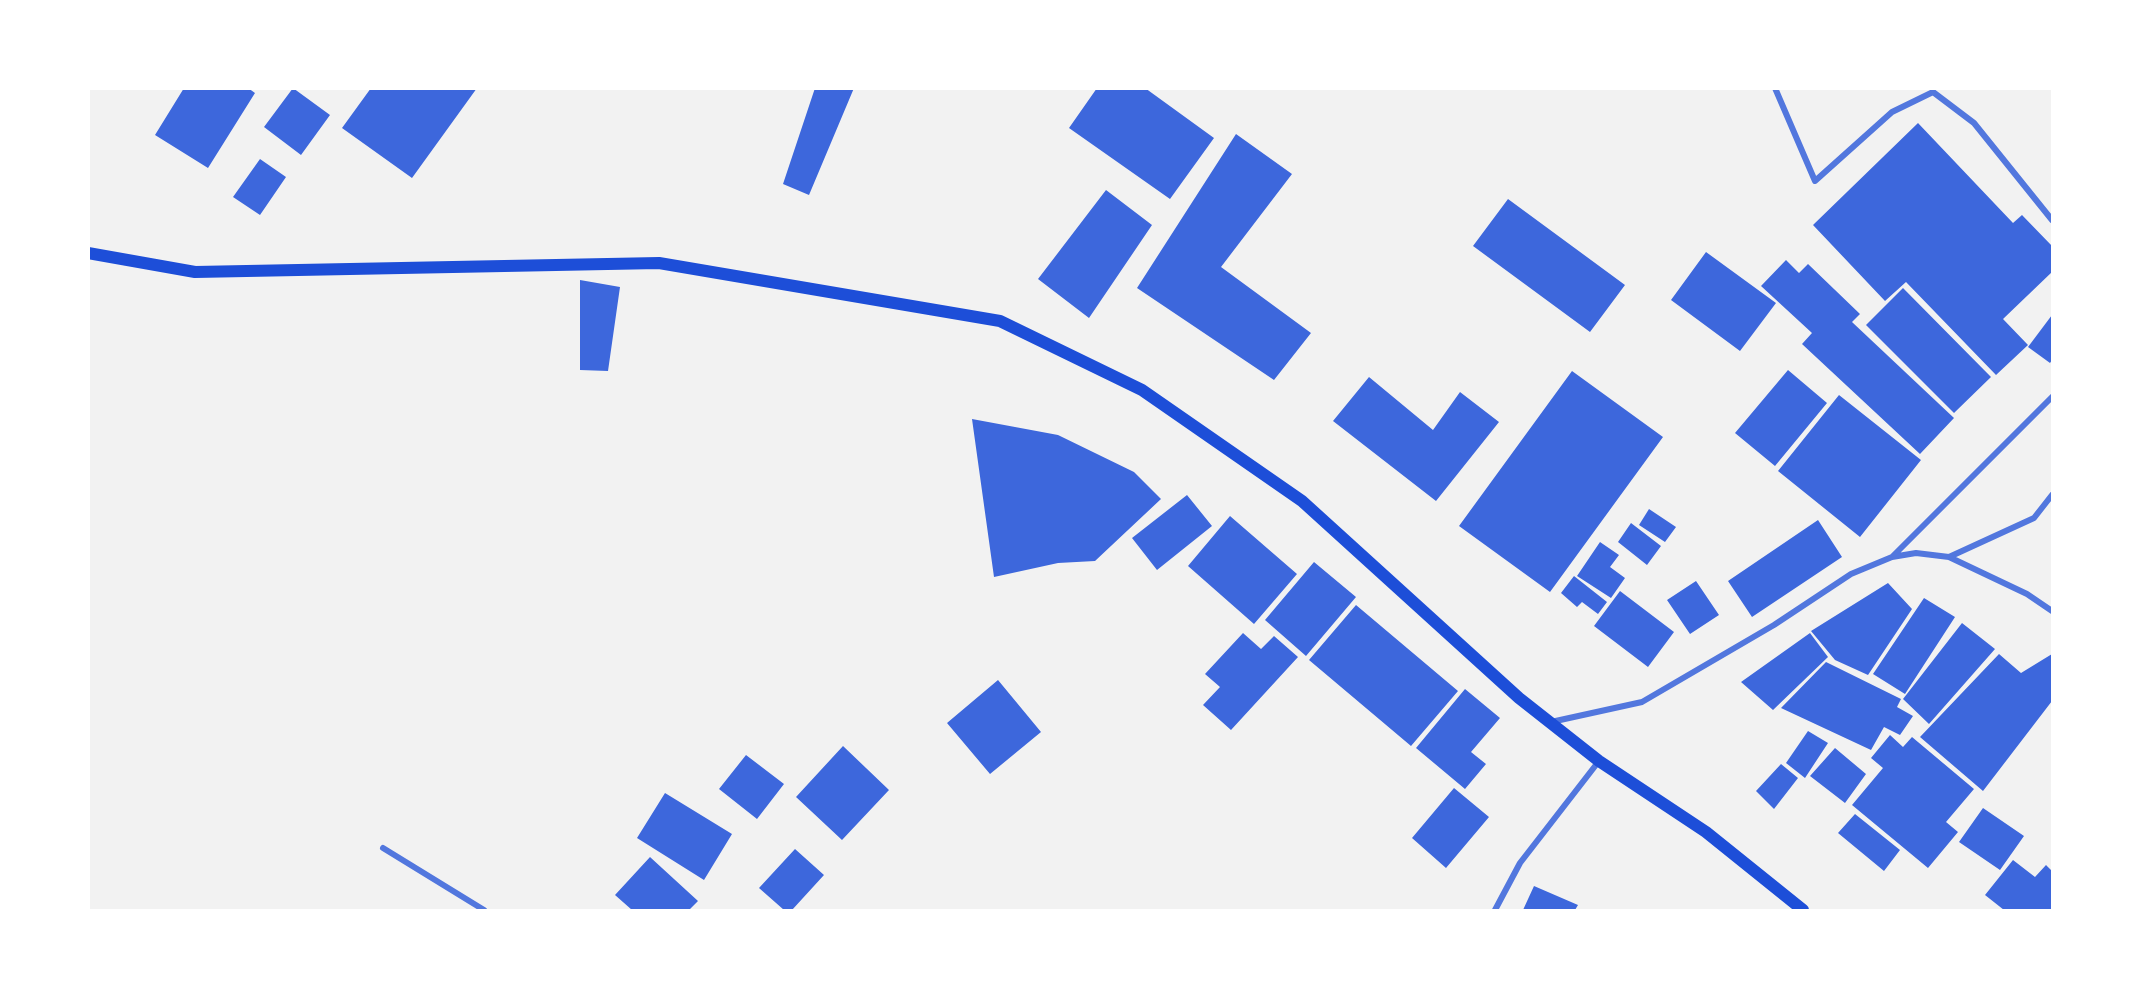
<!DOCTYPE html>
<html>
<head>
<meta charset="utf-8">
<style>
	body { margin:0 }
	#map { position:relative; width:2141px; height:999px; overflow:hidden; background:#f2f2f2; font-family:"PT Sans",sans-serif }
	canvas { display:block }
	.frame { position:absolute; inset:0; border:90px solid #fff; pointer-events:none }
</style>
</head>
<body>
<div id="map">
<canvas width="2141" height="999"></canvas>
<div class="frame"></div>
</div>
<script>
const ctx = document.querySelector('canvas').getContext('2d');
ctx.lineJoin = 'round';
function paint(path, color) {
  ctx.fillStyle = color;
  ctx.fill(path, 'evenodd');
}
function stroke(path, color, width, dash) {
  ctx.strokeStyle = color;
  ctx.lineWidth = width;
  ctx.lineCap = dash ? 'butt' : 'round';
  ctx.setLineDash(dash || []);
  ctx.stroke(path);
}
const building = new Path2D(`
	M184,88H248L255,93L208,168L155,135Z
	M293,88L330,115L301,155L264,127Z
	M371,88H477L412,178L342,128Z
	M815,88H854L809,195L783,184Z
	M1097,88H1145L1214,138L1170,199L1069,128Z
	M1918,123L2013,223L2022,215L2052,246V272L2003,319L2028,345L1996,375L1906,282L1885,301L1813,225Z
	M1236,134L1292,174L1221,267L1311,333L1274,380L1137,288Z
	M260,159L286,177L260,215L233,197Z
	M1106,190L1152,225L1089,318L1038,279Z
	M1508,199L1625,285L1590,332L1473,246Z
	M1706,252L1776,303L1740,351L1671,300Z
	M1786,260L1799,273L1808,264L1860,314L1852,322L1954,418L1920,454L1802,344L1812,333L1761,286Z
	M580,280L620,287L608,371L580,370Z
	M1903,288L1991,377L1954,413L1866,325Z
	M2052,315V360L2050,363L2028,347Z
	M1788,370L1827,403L1775,466L1735,433Z
	M1572,371L1663,437L1550,592L1459,526Z
	M1369,377L1433,430L1460,392L1499,422L1436,501L1333,421Z
	M1839,395L1921,460L1860,537L1778,471Z
	M972,419L1058,435L1134,472L1161,499L1095,561L1058,563L994,577Z
	M1187,495L1212,526L1157,570L1132,538Z
	M1649,509L1676,527L1665,542L1639,525Z
	M1230,516L1297,574L1254,624L1188,566Z
	M1818,520L1842,557L1752,617L1728,581Z
	M1631,523L1661,546L1647,565L1618,542Z
	M1600,542L1619,555L1610,567L1625,578L1611,598L1577,576Z
	M1314,562L1356,597L1306,656L1265,620Z
	M1574,576L1607,602L1598,614L1582,602L1577,607L1561,593Z
	M1696,581L1719,615L1690,634L1667,600Z
	M1888,583L1912,609L1868,675L1835,660L1811,631Z
	M1620,591L1674,632L1648,667L1594,626Z
	M1924,598L1955,617L1905,694L1873,674Z
	M1356,605L1458,691L1411,746L1309,660Z
	M1962,623L1995,649L1929,724L1903,699Z
	M1243,633L1261,649L1274,636L1298,657L1231,730L1203,705L1220,687L1205,674Z
	M1810,633L1828,657L1773,710L1741,682Z
	M1999,654L2021,673L2052,654V701L1983,791L1920,737Z
	M1826,662L1901,699L1897,707L1913,716L1900,735L1884,727L1871,750L1781,708Z
	M998,680L1041,732L990,774L947,723Z
	M1465,689L1500,718L1471,752L1486,764L1465,789L1416,748Z
	M1808,731L1828,743L1805,778L1786,763Z
	M1890,735L1903,747L1912,737L1974,789L1946,822L1958,832L1928,868L1852,805L1883,768L1871,758Z
	M843,746L889,790L842,840L796,797Z
	M1835,748L1866,774L1845,803L1810,776Z
	M746,755L784,784L757,819L719,789Z
	M1781,764L1798,778L1774,809L1756,791Z
	M1454,788L1489,817L1446,868L1412,838Z
	M665,793L732,834L704,880L637,838Z
	M1983,808L2024,836L2000,870L1959,842Z
	M1855,814L1900,850L1884,871L1838,833Z
	M795,849L824,875L792,910H784L759,888Z
	M650,857L698,901L689,910H632L615,895Z
	M2013,860L2035,877L2046,865L2052,871V910H2004L1985,895Z
	M1534,886L1578,905L1575,910H1523Z`);
const minor = new Path2D(`
	M1775,88L1815,181L1892,112L1933,92L1974,123L2052,220
	M1892,557L2052,397
	M1949,557L2034,518L2052,495
	M1551,722L1642,702L1774,625L1851,574L1892,557L1916,553L1949,557L2027,594L2052,611
	M383,848L484,910
	M1495,910L1520,863L1599,761`);
const secondary = new Path2D(`
	M88,253L195,272L659,263L1000,321L1142,390L1302,501L1519,698L1599,761L1706,832L1803,910`);
paint(building, '#3d67dc');
stroke(minor, '#5277de', 6);
stroke(secondary, '#1d4ed8', 12);
</script>
</body>
</html>
